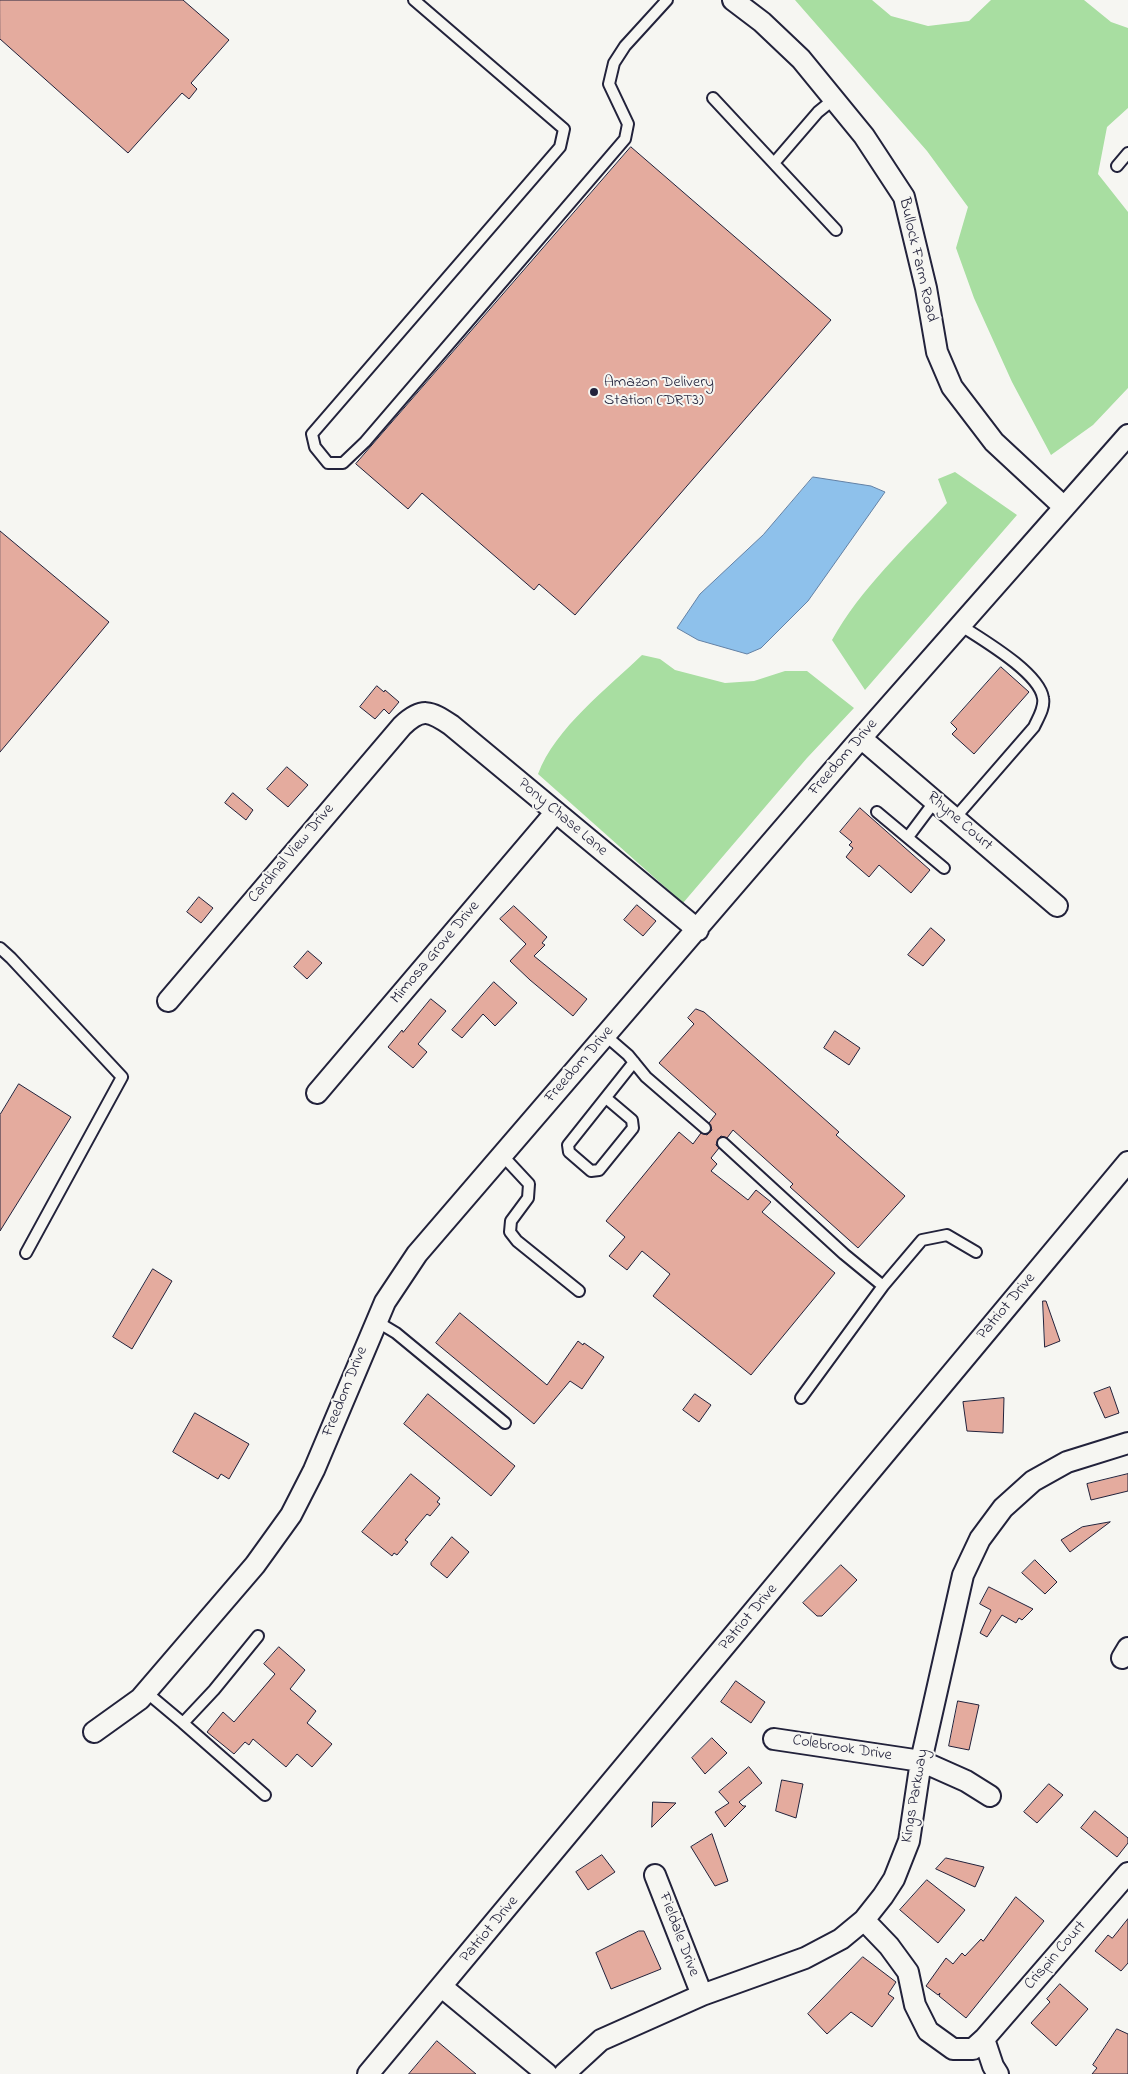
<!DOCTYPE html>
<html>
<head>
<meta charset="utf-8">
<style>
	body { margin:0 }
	canvas { display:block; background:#f6f6f2 }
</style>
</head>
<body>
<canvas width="1128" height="2074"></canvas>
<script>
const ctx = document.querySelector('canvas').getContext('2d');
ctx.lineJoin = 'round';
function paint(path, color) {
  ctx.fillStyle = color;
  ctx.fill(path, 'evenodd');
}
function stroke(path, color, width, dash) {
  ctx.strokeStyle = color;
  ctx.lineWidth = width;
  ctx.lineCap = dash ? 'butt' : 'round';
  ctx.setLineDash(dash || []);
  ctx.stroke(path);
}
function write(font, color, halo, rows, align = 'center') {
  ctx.font = font + ' "Indie Flower",sans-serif';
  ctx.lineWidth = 4;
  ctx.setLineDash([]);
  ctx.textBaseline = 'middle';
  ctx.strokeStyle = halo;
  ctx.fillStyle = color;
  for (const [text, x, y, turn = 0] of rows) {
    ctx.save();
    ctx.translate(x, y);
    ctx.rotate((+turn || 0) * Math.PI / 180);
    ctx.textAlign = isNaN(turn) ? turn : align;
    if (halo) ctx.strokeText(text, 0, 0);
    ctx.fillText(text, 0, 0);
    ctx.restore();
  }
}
const green = new Path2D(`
	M795,0H872L891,16L928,26L969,21L991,0H1084L1111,22L1128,28V108L1107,127L1098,174L1128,212V388L1093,425L1051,455L1012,382L974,298L956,248L968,207L927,151Z
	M955,472L1017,515L865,690L832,640C861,588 906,547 947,503L938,479Z
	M642,655L660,659L675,670L725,683L754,681L785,671H807L854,708L807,758L683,903L538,774C555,728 608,688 642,655Z`);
const water = new Path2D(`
	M813,477L871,486L885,492L808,601L761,648L747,654L698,640L677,628L700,594L763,535Z`);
const building = new Path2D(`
	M0,0H183L229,40L191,83L197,89L189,99L182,93L128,153L0,39Z
	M631,147L831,320L575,615L539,584L534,590L422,493L408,509L356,464Z
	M0,531L109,622L0,752Z
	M1001,667L1029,692L974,754L952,734L957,729L951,723Z
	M377,686L384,692L385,690L399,702L389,714L384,709L375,719L360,707Z
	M287,767L308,785L288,807L267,789Z
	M233,793L253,810L246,820L225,803Z
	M860,808L930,870L911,893L879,865L869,877L846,857L853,848L849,845L852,842L840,832Z
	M199,897L213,908L201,923L187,912Z
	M637,905L656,921L643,936L624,920Z
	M514,906L547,937L542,943L545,945L534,956L587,999L573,1016L530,980L510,961L526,944L500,919Z
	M931,928L945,940L923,966L908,955Z
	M308,951L322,963L307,979L294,967Z
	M494,982L517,1003L495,1026L483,1014L462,1038L452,1030Z
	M431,999L446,1011L418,1044L427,1052L413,1068L388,1047L402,1030L403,1032Z
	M696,1009L704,1012L839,1132L836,1135L905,1196L858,1248L790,1187L793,1184L733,1130L727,1138L721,1136L718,1139L716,1145L719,1148L711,1158L717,1164L711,1171L748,1200L756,1190L771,1202L762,1212L835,1273L751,1375L653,1296L670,1274L642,1251L627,1270L609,1256L625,1237L606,1221L679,1132L693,1144L701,1133L707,1135L712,1130L709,1123L716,1114L659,1063L694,1024L688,1018Z
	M835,1031L860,1048L849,1065L824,1048Z
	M19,1084L71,1117L0,1231V1115Z
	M153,1269L172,1281L132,1349L113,1337Z
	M1043,1301H1046L1060,1341L1045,1347Z
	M460,1313L547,1385L578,1341L583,1345L584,1343L604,1357L582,1389L570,1381L534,1424L436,1343Z
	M1110,1387L1119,1413L1105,1418L1094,1393Z
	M428,1394L515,1466L491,1496L404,1424Z
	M695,1394L711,1405L699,1422L683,1410Z
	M1004,1398L1003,1433L967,1431L963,1402Z
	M195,1413L249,1444L229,1479L221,1474L218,1479L173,1452Z
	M411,1474L440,1498L437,1502L440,1504L430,1516L427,1514L405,1540L408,1542L397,1555L394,1553L392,1556L362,1532Z
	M1128,1474V1491L1091,1500L1087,1484Z
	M1110,1522L1070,1552L1061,1540L1082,1527Z
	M452,1537L469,1552L447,1578L431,1565V1563Z
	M1035,1560L1057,1582L1045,1594L1022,1573Z
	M841,1565L857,1580L822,1616H817L803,1603Z
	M989,1587L1033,1609L1022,1620L1019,1618L1016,1623L1002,1615L987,1637L980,1633L991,1610L980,1604Z
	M279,1647L305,1670L290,1689L316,1711L307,1723L332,1744L312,1767L297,1754L286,1767L253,1739L249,1745L245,1742L234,1754L207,1732L223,1712L234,1722L275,1674L264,1664Z
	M736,1681L765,1702L751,1723L721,1702Z
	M958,1701L979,1705L969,1750L949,1746Z
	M712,1738L727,1753L705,1774L692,1758Z
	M749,1767L762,1783L739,1802L743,1806H746L725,1827L715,1812L729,1803L719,1792Z
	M782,1780L803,1784L796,1818L776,1811Z
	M1049,1784L1063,1795L1037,1823L1024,1812Z
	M653,1802L676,1803L652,1827Z
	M1095,1811L1128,1838V1843L1117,1857L1081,1828Z
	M712,1834L728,1881L715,1886L691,1847Z
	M602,1855L615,1872L588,1890L576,1872Z
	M946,1858L984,1867L975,1887L936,1869Z
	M927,1880L965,1910L938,1943L900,1910Z
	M1016,1897L1044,1921L966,2018L939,1996L940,1993L938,1995L926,1986L946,1958L953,1964L962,1953L965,1956L981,1939L983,1941Z
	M1128,1919V1963L1121,1971L1095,1951L1108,1935L1112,1938Z
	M639,1931H644L661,1969L611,1989L596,1953Z
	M863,1957L896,1982L888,1994L894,1998L872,2027L851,2012L827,2034L808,2014Z
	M1060,1984L1088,2009L1056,2046L1031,2023L1050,2002L1047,1999Z
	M1117,2029L1128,2034V2074H1092L1097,2068L1093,2065Z
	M437,2041L476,2074H409Z`);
const lane = new Path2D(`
	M414,0L564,129L560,147L312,434L315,447L328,463H343L365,442L625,139L628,124L609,84L614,63L625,46L667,0
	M713,98L836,230
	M774,163L818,112L834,99
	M1117,166L1128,153
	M877,812L944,868
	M955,818L1034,727C1038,718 1045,708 1043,698C1039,672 981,639 960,625
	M908,837L935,801
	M0,948L11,958L122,1077L26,1253
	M606,1036L628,1055L646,1077L705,1128
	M606,1098L632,1120L633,1128L599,1170L591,1171L569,1152L568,1145L634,1062
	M723,1143L844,1254L883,1286
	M502,1155L529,1184L528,1198L511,1221L510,1232L517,1241L579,1291
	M376,1321L396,1333L505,1423
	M801,1398L883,1286L922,1240L947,1235L976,1252
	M146,1692L183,1723L214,1690L258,1636
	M183,1723L265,1795`);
const street = new Path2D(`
	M733,0L762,22L801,59L864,136L904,197L926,288L937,352L952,387L994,442L1064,507
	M861,738L1057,906
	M168,1001L402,726C422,707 430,711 451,725L698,930
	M317,1093L555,813
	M1122,1658L1128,1648
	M94,1732L140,1699L255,1565L291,1515L314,1470L385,1302L417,1254L861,738L1128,435
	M774,1739L921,1761L966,1781L990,1796
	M655,1875L702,1995
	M864,1920L889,1946L908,1972L915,2005L928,2031L953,2049H973L984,2039L993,2066L998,2074
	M442,1987L547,2074
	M984,2039L1128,1873
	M368,2074L1128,1162
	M564,2074L601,2040L702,1995L805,1958L841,1939L864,1920L883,1896L894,1879L909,1841L921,1761L963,1575L980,1539L1003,1508L1033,1481L1067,1462L1128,1443`);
const markers = [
	[594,392,5,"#22223b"]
];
const streetNames = [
	["Bullock Farm Road",917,260,77],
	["Freedom Drive",844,758,-49],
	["Pony Chase Lane",562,818,40],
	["Rhyne Court",959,822,41],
	["Cardinal View Drive",292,854,-50],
	["Mimosa Grove Drive",436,953,-50],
	["Freedom Drive",580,1065,-49],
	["Patriot Drive",1007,1307,-50],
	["Freedom Drive",346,1392,-68],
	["Patriot Drive",749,1618,-50],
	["Colebrook Drive",842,1749,9],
	["Kings Parkway",916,1796,-80],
	["Patriot Drive",490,1930,-50],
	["Fieldale Drive",678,1935,69],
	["Crispin Court",1056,1956,-49]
];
const poiNames = [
	["Amazon Delivery",604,383],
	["Station (DRT3)",604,401]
];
paint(green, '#a8dea1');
paint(water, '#8ec1eb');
stroke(water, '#6381a5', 1);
paint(building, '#e4ab9e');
stroke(building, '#22223b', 1);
stroke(lane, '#22223b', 14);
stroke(street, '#22223b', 24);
stroke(lane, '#f6f6f2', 10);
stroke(street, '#f6f6f2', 20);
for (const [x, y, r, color] of markers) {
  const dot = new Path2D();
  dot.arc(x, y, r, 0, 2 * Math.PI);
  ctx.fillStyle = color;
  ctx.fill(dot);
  stroke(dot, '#f6f6f2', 2);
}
write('16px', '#22223b', '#f6f6f2', streetNames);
write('16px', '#22223b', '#f6f6f2', poiNames, 'left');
</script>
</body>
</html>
